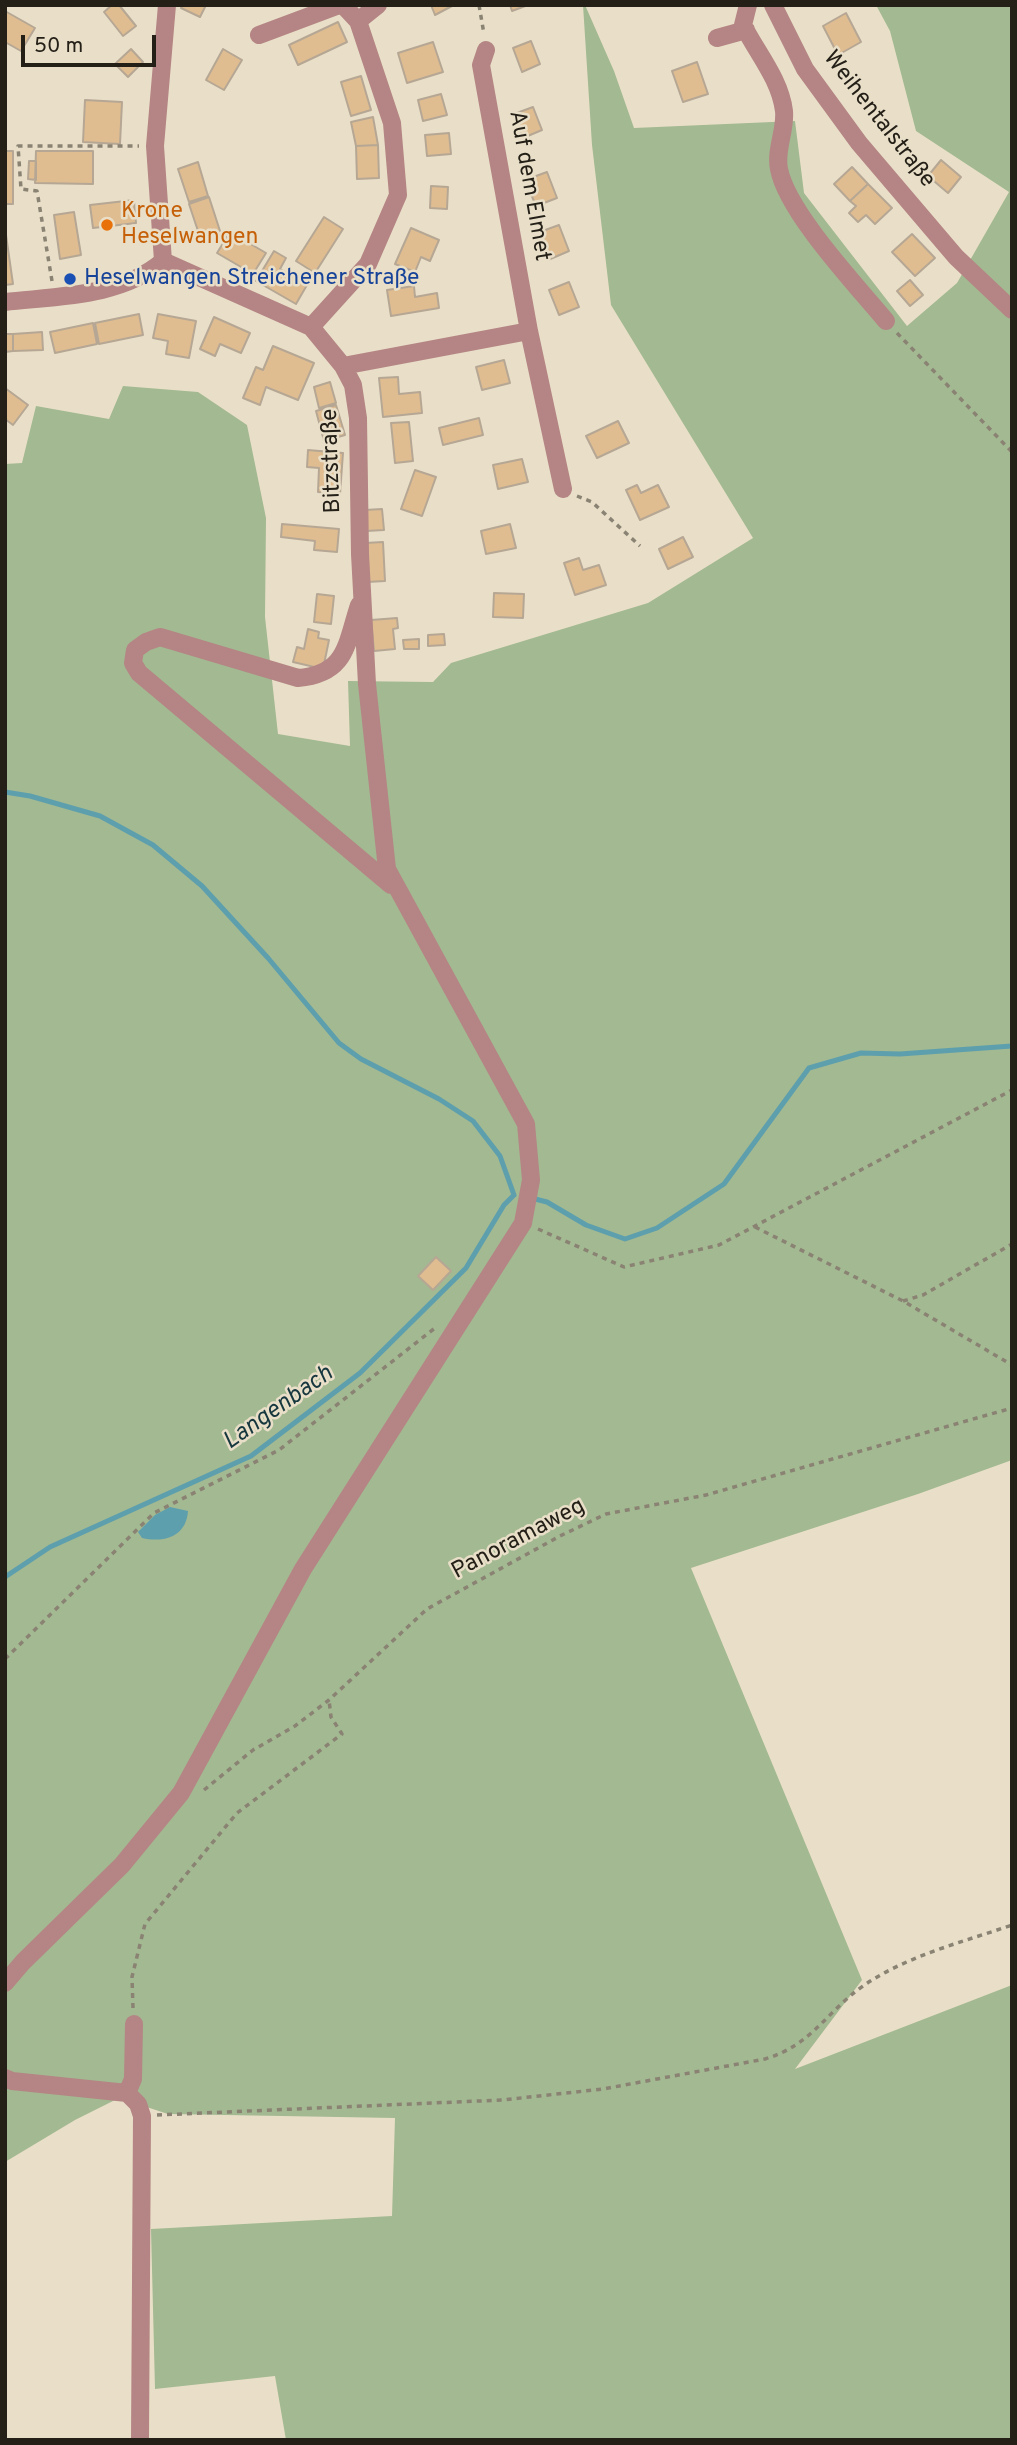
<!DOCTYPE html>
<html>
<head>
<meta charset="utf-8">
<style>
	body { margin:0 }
	#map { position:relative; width:1017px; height:2445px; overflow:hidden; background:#e9dfc8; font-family:Overpass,sans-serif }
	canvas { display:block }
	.frame { position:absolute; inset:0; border:7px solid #242018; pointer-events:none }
	.scale { position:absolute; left:21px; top:35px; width:135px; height:32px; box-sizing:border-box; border:4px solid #242018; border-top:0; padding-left:9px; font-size:21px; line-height:24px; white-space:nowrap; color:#242018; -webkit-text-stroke:5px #e9dfc8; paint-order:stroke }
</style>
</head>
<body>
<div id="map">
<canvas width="1017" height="2445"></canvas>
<div class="frame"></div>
<div class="scale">50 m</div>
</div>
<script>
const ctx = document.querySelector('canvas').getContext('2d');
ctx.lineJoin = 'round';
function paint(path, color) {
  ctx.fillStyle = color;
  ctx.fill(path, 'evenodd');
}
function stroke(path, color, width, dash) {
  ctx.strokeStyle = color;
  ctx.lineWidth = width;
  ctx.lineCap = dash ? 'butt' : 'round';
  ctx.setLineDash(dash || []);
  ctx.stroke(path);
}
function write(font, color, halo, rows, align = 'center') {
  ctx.font = font + ' Overpass,sans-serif';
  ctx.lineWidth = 5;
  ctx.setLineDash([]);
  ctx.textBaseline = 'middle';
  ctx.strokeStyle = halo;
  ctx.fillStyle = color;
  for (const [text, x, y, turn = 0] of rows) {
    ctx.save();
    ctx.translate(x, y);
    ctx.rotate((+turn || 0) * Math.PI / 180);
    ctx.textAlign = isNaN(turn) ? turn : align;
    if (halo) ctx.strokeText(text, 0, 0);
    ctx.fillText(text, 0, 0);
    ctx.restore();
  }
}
const green = new Path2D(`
	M583,5H585L614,71L634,128L795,121L804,193L907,326L957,283L1009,192L916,131L890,31L876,5H1012V1460L918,1494L691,1568L862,1980L795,2069L1012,1985V2440H286L275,2376L155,2389L151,2229L392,2216L395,2118L168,2114L119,2098L75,2120L5,2162V464L22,463L36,406L109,419L123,386L198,392L247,425L266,518L265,617L278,734L350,746L348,681L433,682L451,663L648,603L753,538L611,305L592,145Z`);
const water = new Path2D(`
	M170,1507L188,1511C186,1537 164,1543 142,1538L138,1532L155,1515Z`);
const stream = new Path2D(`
	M5,792L30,796L100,816L153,845L202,886L268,958L339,1043L361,1059L439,1099L473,1121L500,1156L514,1195
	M531,1198L547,1202L586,1225L625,1239L657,1228L724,1184L809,1068L861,1053L900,1054L1012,1046
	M5,1577L50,1547L251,1456L360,1373L466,1268L504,1205L514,1195`);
const building = new Path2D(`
	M112,5H119L136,26L123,36L104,12Z
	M183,5H206L200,17L181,8Z
	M431,5H451L452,6L435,15Z
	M510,5H528L512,11Z
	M5,11L35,28L21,51L5,42Z
	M846,13L861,42L838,55L823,26Z
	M338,22L347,42L298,65L289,45Z
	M531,41L540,64L522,72L513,48Z
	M433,42L443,72L407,83L398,53Z
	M131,49L143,62L128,77L115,64Z
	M223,49L242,60L224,90L206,80Z
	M697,62L708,94L683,102L672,71Z
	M361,76L371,110L351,116L341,82Z
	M441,94L447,115L423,121L418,100Z
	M85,100L122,102L120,144L83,142Z
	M533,107L542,130L523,138L514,114Z
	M373,117L378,145L356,146L351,122Z
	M449,133L451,154L427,156L425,135Z
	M378,145L379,178L357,179L356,146Z
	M5,151H13V204H5Z
	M36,151H93V184L35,183Z
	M941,160L961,177L948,193L928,176Z
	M29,161H36V180L28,179Z
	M198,162L208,196L189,202L178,169Z
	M852,167L868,184L850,201L834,184Z
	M547,172L557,198L536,206L525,180Z
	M868,184L892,208L875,224L866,215L858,222L849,213L856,206L850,201Z
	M431,186L448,187L447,209L430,208Z
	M209,197L220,231L200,237L189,204Z
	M134,200L136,223L93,228L90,205Z
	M74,212L81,255L60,259L54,215Z
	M324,217L343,229L315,273L296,261Z
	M559,225L569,251L548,260L537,233Z
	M5,228L13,284L5,285Z
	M411,228L439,240L430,261L421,257L415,272L395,264Z
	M230,232L266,253L253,274L217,253Z
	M912,234L935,258L915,276L892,252Z
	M274,251L286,258L280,269L307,285L296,304L256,281Z
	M910,280L923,295L910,306L897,291Z
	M569,282L579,307L559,315L549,290Z
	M414,286L415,297L437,293L439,308L391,316L387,290Z
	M139,314L143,335L99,344L95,323Z
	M158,314L196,321L189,358L166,354L168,341L153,338Z
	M214,317L250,333L241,353L220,344L215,356L200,349Z
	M93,323L97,344L55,353L50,332Z
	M42,332L43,350L13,351V334Z
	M5,334H13V351L5,352Z
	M273,346L314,363L298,400L266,387L260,405L243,398L256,367L263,370Z
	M504,360L510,383L482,390L476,367Z
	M398,377L399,394L420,392L422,413L383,417L379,378Z
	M330,382L336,403L319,408L314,387Z
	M5,388L28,405L13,425L5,419Z
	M336,405L345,435L324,441L316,411Z
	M479,418L483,435L443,445L439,428Z
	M618,421L629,443L597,458L586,436Z
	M409,422L413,461L395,463L391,423Z
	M308,450L343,453L340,494L318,492L319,468L307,467Z
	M522,459L528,482L498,489L493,465Z
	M415,470L436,477L422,516L401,509Z
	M637,485L641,493L658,485L669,507L640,520L626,490Z
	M382,509L384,530L366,531L365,510Z
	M282,524L339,529L337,552L314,550L315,541L281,537Z
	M510,524L516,548L486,554L481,531Z
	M683,537L693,557L668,569L659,549Z
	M383,542L385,581L367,582L365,543Z
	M579,558L583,570L599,565L606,585L575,595L564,563Z
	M494,593L524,594L523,618L493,617Z
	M317,594L334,596L331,624L314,622Z
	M397,618L398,628L393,629L395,649L374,651L371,620Z
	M308,629L319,632L318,638L329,640L323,669L293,662L297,647L304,649Z
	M444,634L445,645L428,646V635Z
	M419,639V649H404L403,640Z
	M436,1257L451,1271L433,1290L418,1276Z`);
const path = new Path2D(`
	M479,5L484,34
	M52,281L37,191L21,189L18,146H139
	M897,333L1012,452
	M577,496L592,502L640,546
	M755,1227L903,1301L1012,1365
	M538,1229L624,1267L719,1245L1012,1090
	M903,1301L923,1295L1012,1244
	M5,1659L154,1513L279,1450L435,1328
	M204,1790L253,1750L295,1726L329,1700L427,1609L560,1536L606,1514L706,1495L1012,1408
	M133,2008L132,1977L145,1924L237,1813L342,1734L331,1717L329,1700
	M157,2115L502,2100L603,2089L765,2059C812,2045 826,2012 863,1986C906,1956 963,1942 1012,1925`);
const minor = new Path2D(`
	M748,5L743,25C757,53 780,79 784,111C786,130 775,150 779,169C787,212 857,286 886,321
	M773,5L805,69L859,143L956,257L1012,310
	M358,21L378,5
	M259,35L339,5
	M717,38L746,30
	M486,50L481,65L529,331L563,489
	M163,261L155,146L167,5
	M5,302C58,296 121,297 163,261
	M311,327L368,264L398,195L392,123L358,21L343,5
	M343,366L529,331
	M359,605C346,644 347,674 298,678L160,637L146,642L135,650L133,663L139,673L391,885
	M5,1983L23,1962L122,1865L181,1793L303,1569L523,1223L531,1180L526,1124L387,869L367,684L360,554L358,418L353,385L343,366L311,327L163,261
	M5,2078L12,2081L127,2093L138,2104L142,2116L140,2440
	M127,2093L133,2079L134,2024`);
const markers = [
	[107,225,7,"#e8710a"],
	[70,279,7,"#1a4fb4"]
];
const streetNames = [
	["Weihentalstraße",878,120,52],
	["Auf dem Elmet",528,186,80],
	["Bitzstraße",333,461,-92],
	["Panoramaweg",519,1540,-28]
];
const foodNames = [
	["Krone",121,212],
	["Heselwangen",121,238]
];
const transitNames = [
	["Heselwangen Streichener Straße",84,279]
];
const waterNames = [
	["Langenbach",279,1409,-35]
];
paint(green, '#a3b992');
paint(water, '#5d9fad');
stroke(stream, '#5d9fad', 5);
paint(building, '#dfbd91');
stroke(building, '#b6a794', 2);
stroke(path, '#8a8373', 3.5, [5, 5]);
stroke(minor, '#b48584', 18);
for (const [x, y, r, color] of markers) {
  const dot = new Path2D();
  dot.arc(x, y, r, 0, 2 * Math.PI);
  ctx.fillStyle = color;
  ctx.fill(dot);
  stroke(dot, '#e9dfc8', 2.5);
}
write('23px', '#242018', '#e9dfc8', streetNames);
write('23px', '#c56008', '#e9dfc8', foodNames, 'left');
write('23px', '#164399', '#e9dfc8', transitNames, 'left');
write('italic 24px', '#16373e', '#e9dfc8', waterNames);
</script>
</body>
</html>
